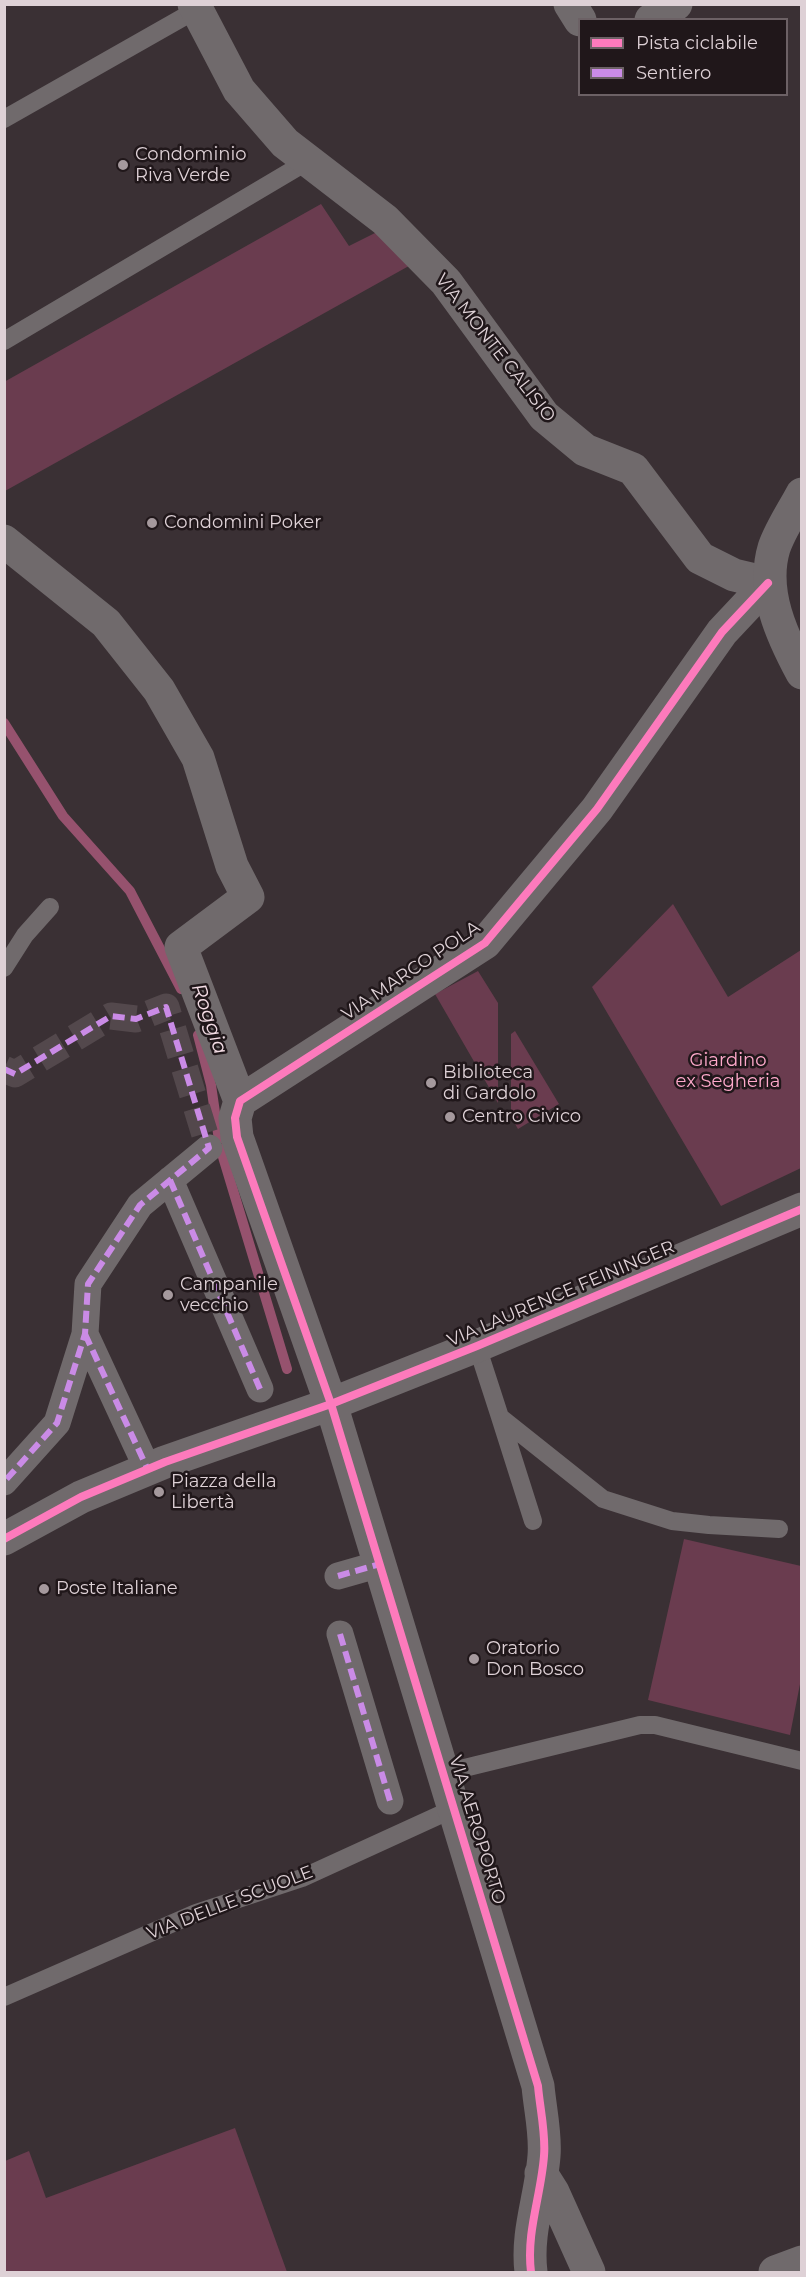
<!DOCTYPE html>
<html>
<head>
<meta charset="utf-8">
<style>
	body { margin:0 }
	#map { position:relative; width:806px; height:2277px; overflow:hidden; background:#3a3034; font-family:Montserrat,sans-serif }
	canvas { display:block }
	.frame { position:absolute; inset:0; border:6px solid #ded1d6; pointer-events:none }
	.legend { position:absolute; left:578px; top:18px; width:210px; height:78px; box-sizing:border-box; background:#20171a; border:2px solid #6c6165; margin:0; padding:8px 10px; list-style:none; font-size:18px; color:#ded1d6 }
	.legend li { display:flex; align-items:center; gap:12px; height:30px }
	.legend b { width:30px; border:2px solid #6c6165 }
</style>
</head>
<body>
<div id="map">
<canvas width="806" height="2277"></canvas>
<div class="frame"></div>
<ul class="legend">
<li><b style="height:8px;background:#fd7abc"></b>Pista ciclabile</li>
<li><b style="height:8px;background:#ca8be6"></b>Sentiero</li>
</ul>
</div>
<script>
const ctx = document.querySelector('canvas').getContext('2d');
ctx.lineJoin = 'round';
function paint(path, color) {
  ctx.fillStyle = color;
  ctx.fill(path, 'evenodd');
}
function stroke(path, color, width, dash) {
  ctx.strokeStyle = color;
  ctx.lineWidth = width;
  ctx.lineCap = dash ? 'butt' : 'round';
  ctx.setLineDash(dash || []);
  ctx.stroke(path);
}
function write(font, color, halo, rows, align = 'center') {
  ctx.font = font + ' Montserrat,sans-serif';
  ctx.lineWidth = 5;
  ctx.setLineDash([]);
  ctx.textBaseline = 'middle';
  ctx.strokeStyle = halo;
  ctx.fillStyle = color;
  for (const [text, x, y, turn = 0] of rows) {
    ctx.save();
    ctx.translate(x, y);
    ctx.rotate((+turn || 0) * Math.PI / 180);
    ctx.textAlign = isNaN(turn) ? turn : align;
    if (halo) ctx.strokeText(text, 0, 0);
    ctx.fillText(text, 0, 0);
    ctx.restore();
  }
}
const green = new Path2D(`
	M321,204L349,246L383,229L416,262L5,491L4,382Z
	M673,904L728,997L801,950V1168L721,1206L592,987Z
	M478,971L498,1003V1103L435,994Z
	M515,1031L559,1104L518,1129L511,1117V1034Z
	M684,1539L801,1566V1679L790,1735L648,1700Z
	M235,2128L287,2272H5V2161L29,2151L46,2198Z`);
const stream = new Path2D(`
	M4,723L63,816L130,891L181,989
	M198,1035L211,1085L220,1147L287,1369`);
const pedestrianTunnel = new Path2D(`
	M4,1069L15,1074L111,1016L136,1019L166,1007L209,1148`);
const service = new Path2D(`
	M4,119L196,10
	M4,341L308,161
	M4,968L25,935L50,907
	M477,1346L500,1417L603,1499L672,1521L709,1525L779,1529
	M500,1417L533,1521
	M444,1773L640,1725H655L802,1761
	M4,1997L196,1913L302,1878L455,1808`);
const pedestrian = new Path2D(`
	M170,1180L260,1389
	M85,1334L148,1470
	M4,1482L57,1423L85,1334L88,1284L140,1205L209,1148
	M338,1576L380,1564
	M340,1634L390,1801`);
const minor = new Path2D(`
	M194,4L239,90L285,143L385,220L446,282L544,416L585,450L633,469L700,558L734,575L768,583
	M570,4L580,20
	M651,20L676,4
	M4,541L106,623L159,690L198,758L232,866L248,897L181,947L240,1101
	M4,1539L81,1497L165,1462L331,1404L477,1346L802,1209
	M541,2173L553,2192L589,2272
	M531,2272C526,2232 541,2196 544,2156C546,2134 540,2109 538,2086L331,1404L237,1137L235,1118L240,1101L485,943L597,809L722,632L768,583
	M775,2272L802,2262`);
const tertiary = new Path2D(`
	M802,494C793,511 780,530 774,548C761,591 782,636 802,673`);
const quiet = new Path2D(`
	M4,1069L15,1074L111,1016L136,1019L166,1007L209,1148L140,1205L88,1284L85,1334L57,1423L4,1482
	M170,1180L260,1389
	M85,1334L148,1470
	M338,1576L380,1564
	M340,1634L390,1801`);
const cycleway = new Path2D(`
	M4,1539L81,1497L165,1462L331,1404L477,1346L802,1209
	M531,2272C526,2232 541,2196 544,2156C546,2134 540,2109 538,2086L331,1404L237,1137L235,1118L240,1101L485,943L597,809L722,632L768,583`);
const markers = [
	[123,165,6,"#a5999d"],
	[152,523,6,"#a5999d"],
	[431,1083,6,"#a5999d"],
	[450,1117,6,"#a5999d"],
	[168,1295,6,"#a5999d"],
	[159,1492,6,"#a5999d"],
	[44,1589,6,"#a5999d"],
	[474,1659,6,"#a5999d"]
];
const poiNames = [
	["Condominio",135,155],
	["Riva Verde",135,176],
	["Condomini Poker",164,523],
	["Biblioteca",443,1073],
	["di Gardolo",443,1094],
	["Centro Civico",462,1117],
	["Campanile",180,1285],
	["vecchio",180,1306],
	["Piazza della",171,1482],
	["Libertà",171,1503],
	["Poste Italiane",56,1589],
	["Oratorio",486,1649],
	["Don Bosco",486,1670]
];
const streetNames = [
	["VIA MONTE CALISIO",495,348,52],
	["VIA MARCO POLA",411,971,-34],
	["VIA LAURENCE FEININGER",561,1294,-23],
	["VIA AEROPORTO",477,1830,73],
	["VIA DELLE SCUOLE",230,1903,-21]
];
const parkNames = [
	["Giardino",728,1061],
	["ex Segheria",728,1082]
];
const waterNames = [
	["Roggia",209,1019,71]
];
paint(green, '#6a3c4f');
stroke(stream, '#96526e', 10);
stroke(pedestrianTunnel, '#53484c', 27, [27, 14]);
stroke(service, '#706a6c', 18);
stroke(pedestrian, '#706a6c', 27);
stroke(minor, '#706a6c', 33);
stroke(tertiary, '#706a6c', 33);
stroke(quiet, '#ca8be6', 6, [12, 6]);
stroke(cycleway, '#fd7abc', 8);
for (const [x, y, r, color] of markers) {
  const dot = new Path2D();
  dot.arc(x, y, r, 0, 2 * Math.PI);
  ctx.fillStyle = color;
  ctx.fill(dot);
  stroke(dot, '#20171a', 2);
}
write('18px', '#ded1d6', '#20171a', poiNames, 'left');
write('18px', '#ded1d6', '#20171a', streetNames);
write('18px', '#fac', '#20171a', parkNames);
write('italic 20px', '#f4dde5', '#20171a', waterNames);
</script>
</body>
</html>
